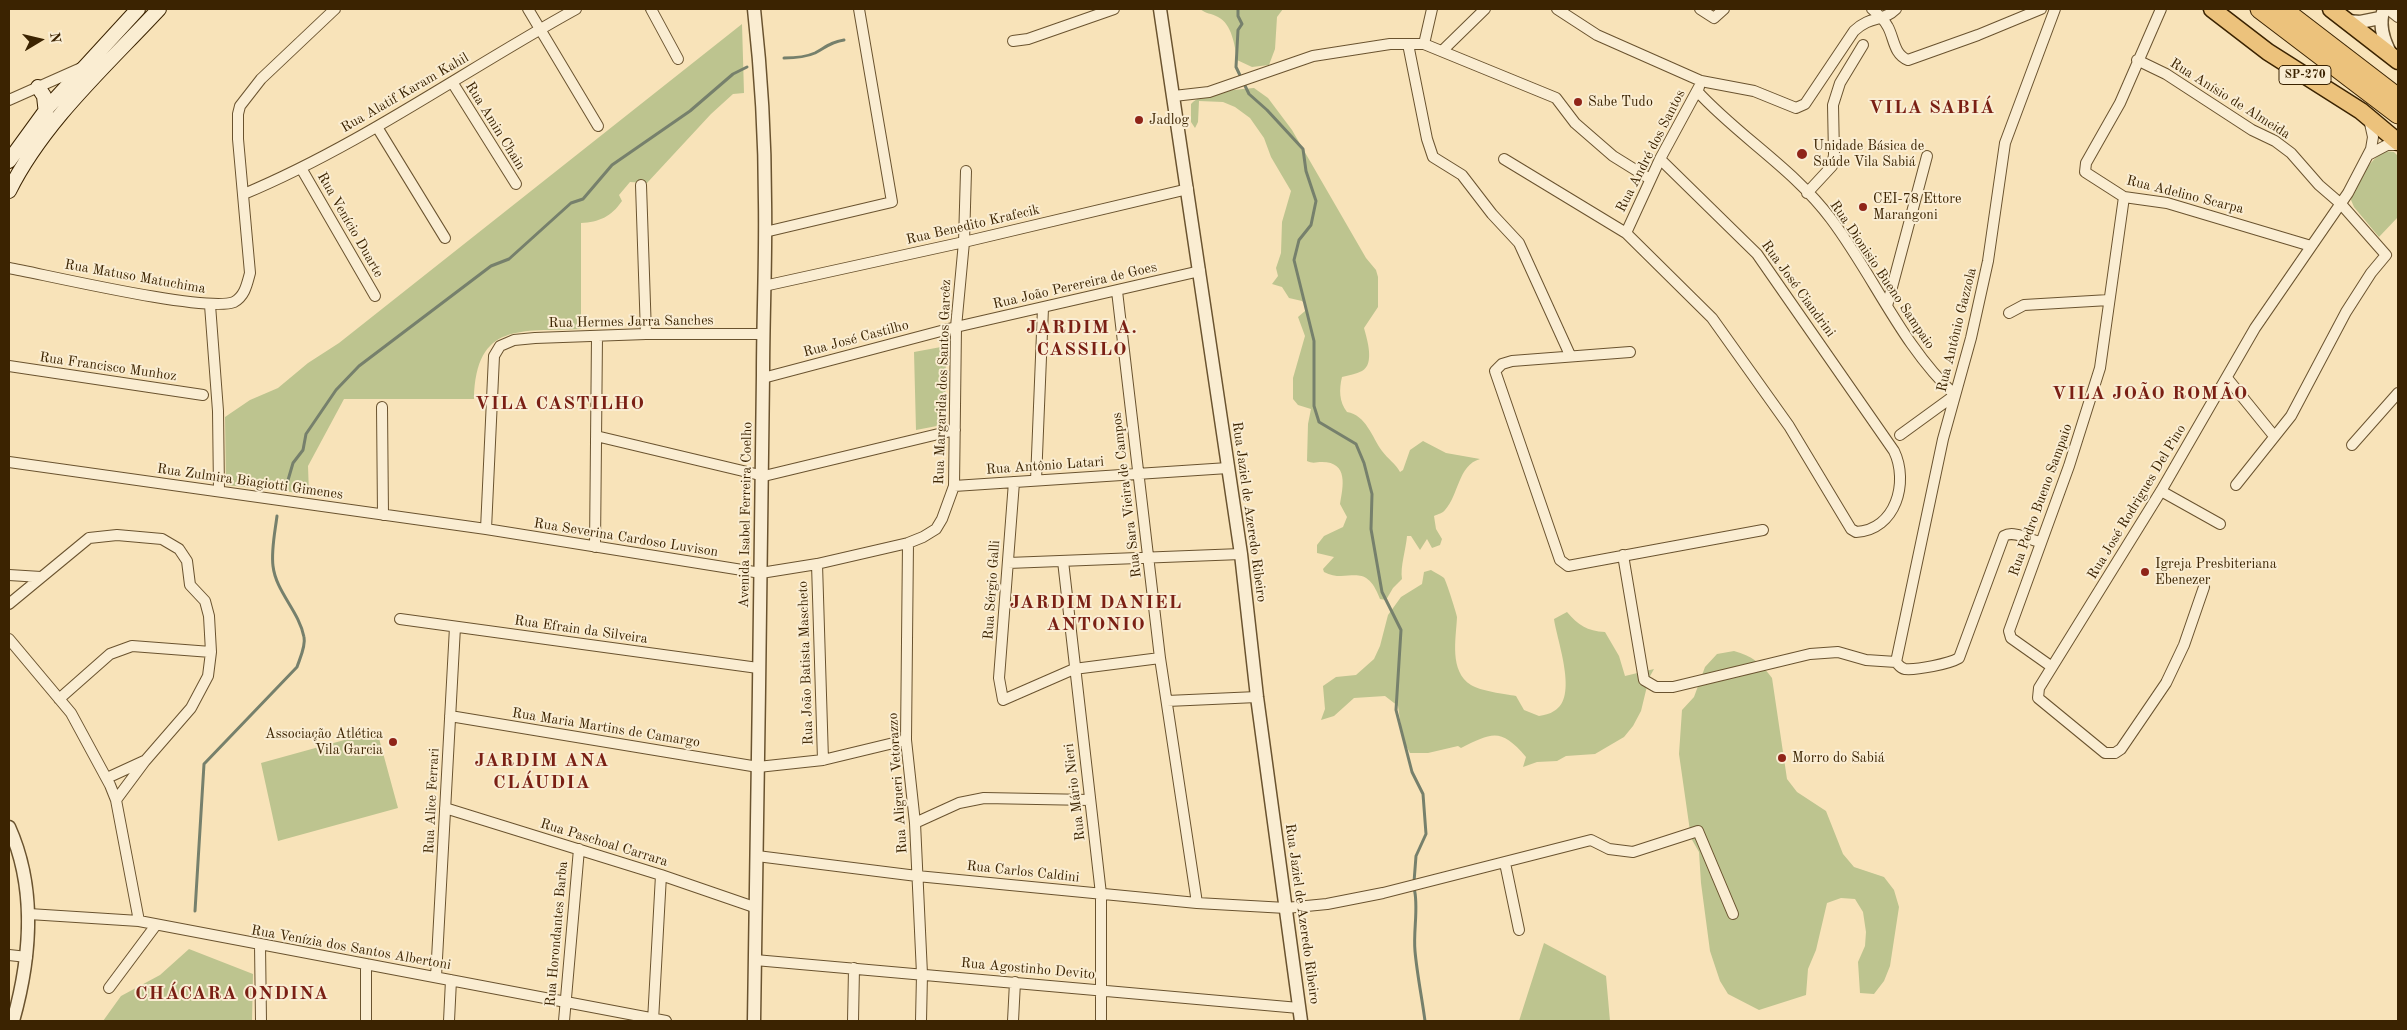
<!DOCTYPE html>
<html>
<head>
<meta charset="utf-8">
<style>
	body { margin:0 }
	#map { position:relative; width:2407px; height:1030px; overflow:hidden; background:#f8e3b9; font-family:"Old Standard TT",serif }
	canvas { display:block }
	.frame { position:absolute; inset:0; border:10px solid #3b2301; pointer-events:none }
	.north { position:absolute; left:15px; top:15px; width:50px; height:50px; -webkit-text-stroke:4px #faedd2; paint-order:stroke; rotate:81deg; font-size:14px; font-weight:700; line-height:20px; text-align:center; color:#3b2301 }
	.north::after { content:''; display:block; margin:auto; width:18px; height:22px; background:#3b2301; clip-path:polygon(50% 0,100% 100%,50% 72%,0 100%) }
</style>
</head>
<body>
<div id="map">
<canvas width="2407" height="1030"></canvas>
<div class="frame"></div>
<div class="north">N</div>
</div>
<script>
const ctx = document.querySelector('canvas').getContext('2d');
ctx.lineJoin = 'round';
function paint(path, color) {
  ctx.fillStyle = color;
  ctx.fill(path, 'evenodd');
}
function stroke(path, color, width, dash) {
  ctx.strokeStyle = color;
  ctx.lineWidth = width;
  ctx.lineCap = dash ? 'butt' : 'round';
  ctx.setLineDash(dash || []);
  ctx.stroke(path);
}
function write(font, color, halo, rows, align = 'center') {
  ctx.font = font + ' "Old Standard TT",serif';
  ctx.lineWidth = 4;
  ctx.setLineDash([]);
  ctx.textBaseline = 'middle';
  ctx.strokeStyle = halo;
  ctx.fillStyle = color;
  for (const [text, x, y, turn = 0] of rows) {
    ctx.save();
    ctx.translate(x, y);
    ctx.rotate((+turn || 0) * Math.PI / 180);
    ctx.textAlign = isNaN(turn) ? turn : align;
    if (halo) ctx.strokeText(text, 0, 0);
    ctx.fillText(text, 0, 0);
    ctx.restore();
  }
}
const green = new Path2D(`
	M1200,9H1283L1277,17L1275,49L1269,65L1252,67L1237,60C1235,46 1232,24 1218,17C1211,13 1206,14 1200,9Z
	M742,24L744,93L733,94L711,114L647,183L630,182L619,195L622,201C611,217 599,222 581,223V329C521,332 476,321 474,399H344L308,466L309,494L226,485L225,417L250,400L278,388L308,363L339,343Z
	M1254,88L1268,98L1292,130L1366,258L1376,270L1378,277V307L1364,328C1367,339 1375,364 1362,371C1356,374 1349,375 1342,377C1339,389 1339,402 1347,412C1366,415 1372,437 1382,451C1388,459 1395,463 1400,472L1403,470L1410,450L1423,441L1446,453L1480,459C1458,465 1459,495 1445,510C1443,513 1438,514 1434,516L1436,529L1442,539L1440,545L1432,548L1427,539L1420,550L1411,536H1407C1406,549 1400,567 1402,579L1393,588L1386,600L1380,599C1365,559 1348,585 1324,572L1323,569L1334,557L1317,553V545L1324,536L1343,527L1347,517L1340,504C1343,487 1349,462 1322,462C1316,462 1313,464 1307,461L1308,424L1311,409L1298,405L1293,399V378L1305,336L1298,317L1305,311V304L1302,301L1289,298L1282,287L1272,284L1278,276L1276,268L1281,253L1282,222L1291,191L1271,157L1264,138L1250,118L1235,107L1223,102L1199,101L1198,122L1195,128L1191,122V104C1202,91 1237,90 1254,88Z
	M2385,151L2394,152L2398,156V217L2379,237L2354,207L2351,200C2354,184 2371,158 2385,151Z
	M941,347L946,353L945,416L942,425L916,430L914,352Z
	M1431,570C1435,573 1441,575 1444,578C1446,580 1457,615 1457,617C1456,639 1449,671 1471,685C1480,691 1505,694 1516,696L1524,710L1539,716C1544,715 1550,714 1554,711C1579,698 1557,641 1554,619L1567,612C1578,625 1587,631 1605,632L1619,656L1625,676L1654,669L1649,678L1641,711L1633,726L1624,737L1595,754L1566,756L1557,761L1537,762L1523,767L1526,757C1501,728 1493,732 1461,748L1458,746L1428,753H1410L1403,740L1398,706L1385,696L1354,698L1334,716L1321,720L1325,709L1323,686L1336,677L1356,675L1374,659L1380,646L1388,615L1401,597L1422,584L1424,572Z
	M1734,651C1752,656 1761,663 1772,678L1787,779L1797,792L1826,811L1843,854L1854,867L1884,877L1894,890L1899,907L1890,966L1884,981L1874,994L1860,993L1858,962L1865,946L1866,932L1863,912L1855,899L1841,898L1827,903L1816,950L1808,969L1806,995L1759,1010L1728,994L1720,981L1710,951L1701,883L1699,852L1691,838L1679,754L1682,710L1694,697L1705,667L1717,654Z
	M377,731L398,808L278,841L261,763Z
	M1544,943L1606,976L1610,1021H1519Z
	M189,949L253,974L252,1021H103L121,996L160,975Z`);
const stream = new Path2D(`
	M1238,9V16L1242,24L1238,30L1236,67L1249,94L1267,110L1303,149L1306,171L1316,201L1311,225L1299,240L1294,260L1314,341V406L1319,422L1356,444L1364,463L1372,494L1371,529L1382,592L1401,630L1396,710L1412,772L1423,794L1426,834L1416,856L1414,882
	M784,58C794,58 806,57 815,53C826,47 831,42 844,40
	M286,487L293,463L303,450L306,434L336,390L359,366L491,266L509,259L571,203L583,199L612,165L690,111L733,74L747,67
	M1414,888C1419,906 1413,931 1415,951C1417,974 1422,998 1425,1021
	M195,911L204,764L297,667C300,658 306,646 304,637C299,611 276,592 273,566C271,550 275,532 277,516`);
const minor = new Path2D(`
	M528,9L598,126
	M651,9L678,59
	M1557,9L1597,35L1701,81L1754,91L1796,108L1805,104L1854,31C1871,15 1883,22 1896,9
	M1700,9L1714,18L1724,9
	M1872,9C1878,14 1884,19 1888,27C1894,38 1894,55 1908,60L1978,35L2041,9
	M2161,9L2120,103L2086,163L2085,172L2124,197L2167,203L2311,246
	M2388,9L2398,17
	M1013,41L1028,39L1114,9
	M1408,44L1427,139L1433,157L1462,175L1492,214L1519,243L1570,355
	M1424,44L1432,9
	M1442,51L1485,9
	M2137,60L2166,74L2252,130L2275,141L2291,153L2319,185L2341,204L2386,255L2371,273L2346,312L2291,416L2236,485
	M452,82L516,184
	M1697,91C1738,136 1794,169 1831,219C1874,276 1902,346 1955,395L1900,435
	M1174,96L1209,92L1313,56L1390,44H1424L1556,98L1575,123L1613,156L1650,179
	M9,100L81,68
	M377,127L445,238
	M2370,154L2387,145H2398
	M1504,159L1626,233L1712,318L1789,426L1851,529L1856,532C1896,530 1909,482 1894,451L1757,254L1660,159
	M301,168L375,296
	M641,185L646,334
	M1807,193L1832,166L1834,155L1833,105L1840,83L1863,45
	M244,194C361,145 465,70 576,9
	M765,232L892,202L859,9
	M1626,233L1660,159L1699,87
	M9,268C47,275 207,313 234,302C245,296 247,284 250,273L238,139V114L240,106L261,79L335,9
	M764,286L964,242L1188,189
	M1117,291L1160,658L1197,903
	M210,305L218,411L219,490
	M1887,306L1927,156
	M2009,313L2024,305L2109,300
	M1630,352L1512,361L1502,364L1495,371L1560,560L1568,566L1763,530
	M9,366L203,395
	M763,378L956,327L1200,271
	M2227,378L2274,436
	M382,407L383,515
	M596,436L764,476L955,430
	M2352,445L2398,393
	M9,462L486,529L761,573L817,564L908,543L923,537L936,529L942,519L954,486L956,327L964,242L966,171
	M1036,480L1043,308
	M1014,482L999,678L1003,700L1074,669L1160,658
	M954,486L1228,468
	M2161,491L2220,524
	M486,529L494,356L500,346L514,340L535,338L646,334H763
	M908,543L906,740L915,823L922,974L921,1021
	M595,547L597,336
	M1623,555L1644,680L1656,687H1673L1810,654L1838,652L1866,660L1896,662
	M1063,561L1101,894V1021
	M1008,563L1241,554
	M817,564L823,760
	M9,575L41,577
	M2204,587L2184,645L2166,683L2121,749L2115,753H2105L2038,698L2039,688L2161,491L2255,328L2348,193L2371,149L2373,137L2369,119
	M9,604L89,538L117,535L162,539L179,549L187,561L190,585L205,601L209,616L211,652L208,676L191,708L145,761L116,800
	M400,619L758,668
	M9,639L71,713L110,785L116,800L139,921
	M1896,662L1943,439L1971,338L1988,261L2005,143L2055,9
	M1896,662C1899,665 1900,668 1905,669C1917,670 1949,664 1959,658L2004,536C2014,530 2030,540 2040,542
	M2052,667L2011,638L2009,631L2069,466L2100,368L2124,197
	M59,699L110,654L132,646L211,652
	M1167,701L1257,697
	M450,716L758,767L823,760L906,740
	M107,778L144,761
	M445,808L661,875L754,907
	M915,823L959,803L984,798L1090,800
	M757,856L917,876L1197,903L1286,908L1327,904L1383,893L1591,840L1609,849L1633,852L1698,831L1733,914
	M1505,863L1519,930
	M29,914L139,921L666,1021
	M260,945L261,1021
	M9,955L27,957
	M755,960L1299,1008
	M366,964V1021
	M436,977L455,627
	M109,988L156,925
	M449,1021L451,980
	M564,1021L579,849
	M653,1021L661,875
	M853,1021L854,968
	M1013,1021L1015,982`);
const tertiary = new Path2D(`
	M754,9C761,72 765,138 765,202C766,259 763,317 763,375C762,590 756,806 754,1021
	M1160,9L1241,554L1257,697L1301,1021
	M2384,9C2378,24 2384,42 2392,56
	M2347,21L2360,22L2380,18
	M9,827C37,889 31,957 13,1021`);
const secondary = new Path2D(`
	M38,87L44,96L46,114
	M9,161L49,106L138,9
	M9,191C44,121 106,66 159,9`);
const trunk = new Path2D(`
	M2212,9L2268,52L2361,111L2398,142
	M2331,9L2398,61`);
const motorway = new Path2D(`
	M2260,9L2398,114
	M2282,9L2398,98`);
const markers = [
	[1578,102,5,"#8f2418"],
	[1139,120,5,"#8f2418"],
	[1802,154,6,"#8f2418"],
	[1863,207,5,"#8f2418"],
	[2145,572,5,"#8f2418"],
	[393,742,5,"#8f2418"],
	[1782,758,5,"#8f2418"]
];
const shields = [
	[2305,75,52]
];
const shieldNames = [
	["SP-270",2305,75]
];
const streetNames = [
	["Rua Alatif Karam Kahil",405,93,-30],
	["Rua Anísio de Almeida",2230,99,32],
	["Rua Amin Chain",495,126,58],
	["Rua André dos Santos",1651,151,-63],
	["Rua Adelino Scarpa",2185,195,14],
	["Rua Venício Duarte",350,225,60],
	["Rua Benedito Krafecik",973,225,-13],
	["Rua Dionisio Bueno Sampaio",1882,275,56],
	["Rua Matuso Matuchima",135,277,10],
	["Rua João Perereira de Goes",1075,286,-13],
	["Rua José Ciandrini",1798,289,54],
	["Rua Hermes Jarra Sanches",631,322,-1],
	["Rua Antônio Gazzola",1957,330,-76],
	["Rua José Castilho",856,339,-15],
	["Rua Francisco Munhoz",108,367,8],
	["Rua Margarida dos Santos Garcêz",943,382,-88],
	["Rua Antônio Latari",1045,466,-4],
	["Rua Zulmira Biagiotti Gimenes",250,482,8],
	["Rua Sara Vieira de Campos",1127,495,-97],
	["Rua Pedro Bueno Sampaio",2041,500,-70],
	["Rua José Rodrigues Del Pino",2137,502,-59],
	["Rua Jaziel de Azeredo Ribeiro",1249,512,82],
	["Avenida Isabel Ferreira Coelho",746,515,-89],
	["Rua Severina Cardoso Luvison",626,538,9],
	["Rua Sérgio Galli",992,590,-86],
	["Rua Efrain da Silveira",581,630,8],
	["Rua João Batista Mascheto",806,663,-92],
	["Rua Maria Martins de Camargo",606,728,9],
	["Rua Aligueri Vetorazzo",898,783,-94],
	["Rua Mário Nieri",1075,792,-97],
	["Rua Alice Ferrari",432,801,-87],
	["Rua Paschoal Carrara",604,843,17],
	["Rua Carlos Caldini",1023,872,6],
	["Rua Jaziel de Azeredo Ribeiro",1302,914,82],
	["Rua Horondantes Barba",557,934,-85],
	["Rua Venízia dos Santos Albertoni",351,948,10],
	["Rua Agostinho Devito",1028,969,5]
];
const poiNames = [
	["Sabe Tudo",1588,102],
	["Jadlog",1149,120],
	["Unidade Básica de",1813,146],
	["Saúde Vila Sabiá",1813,162],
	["CEI-78 Ettore",1873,199],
	["Marangoni",1873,215],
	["Igreja Presbiteriana",2155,564],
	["Ebenezer",2155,580],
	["Associação Atlética",383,734,"right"],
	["Vila Garcia",383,750,"right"],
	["Morro do Sabiá",1792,758]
];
const districtNames = [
	["VILA SABIÁ",1932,108],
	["JARDIM A.",1082,328],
	["CASSILO",1082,350],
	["VILA JOÃO ROMÃO",2150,394],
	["VILA CASTILHO",560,404],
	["JARDIM DANIEL",1096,603],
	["ANTONIO",1096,625],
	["JARDIM ANA",542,761],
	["CLÁUDIA",542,783],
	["CHÁCARA ONDINA",232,994]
];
paint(green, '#bdc48f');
stroke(stream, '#76806c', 3);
stroke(minor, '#6a532f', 12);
stroke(tertiary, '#6a532f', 15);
stroke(secondary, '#3b2301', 16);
stroke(trunk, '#3b2301', 19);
stroke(motorway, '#3b2301', 21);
stroke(minor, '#faedd2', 10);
stroke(tertiary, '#faedd2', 12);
stroke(secondary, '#faedd2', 14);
stroke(trunk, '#ecc27c', 16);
stroke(motorway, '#ecc27c', 19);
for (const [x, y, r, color] of markers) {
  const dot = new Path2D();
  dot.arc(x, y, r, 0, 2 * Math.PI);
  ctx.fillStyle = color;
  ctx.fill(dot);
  stroke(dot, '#faedd2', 2);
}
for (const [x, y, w] of shields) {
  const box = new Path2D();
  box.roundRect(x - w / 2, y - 9.5, w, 19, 4);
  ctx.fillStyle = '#faedd2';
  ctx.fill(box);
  stroke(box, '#3b2301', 1);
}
write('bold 12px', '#3b2301', null, shieldNames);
write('14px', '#3b2301', '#faedd2', streetNames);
write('14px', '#3b2301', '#faedd2', poiNames, 'left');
ctx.letterSpacing = '1px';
write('bold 19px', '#7a1f14', '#faedd2', districtNames);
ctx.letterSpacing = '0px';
</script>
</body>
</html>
